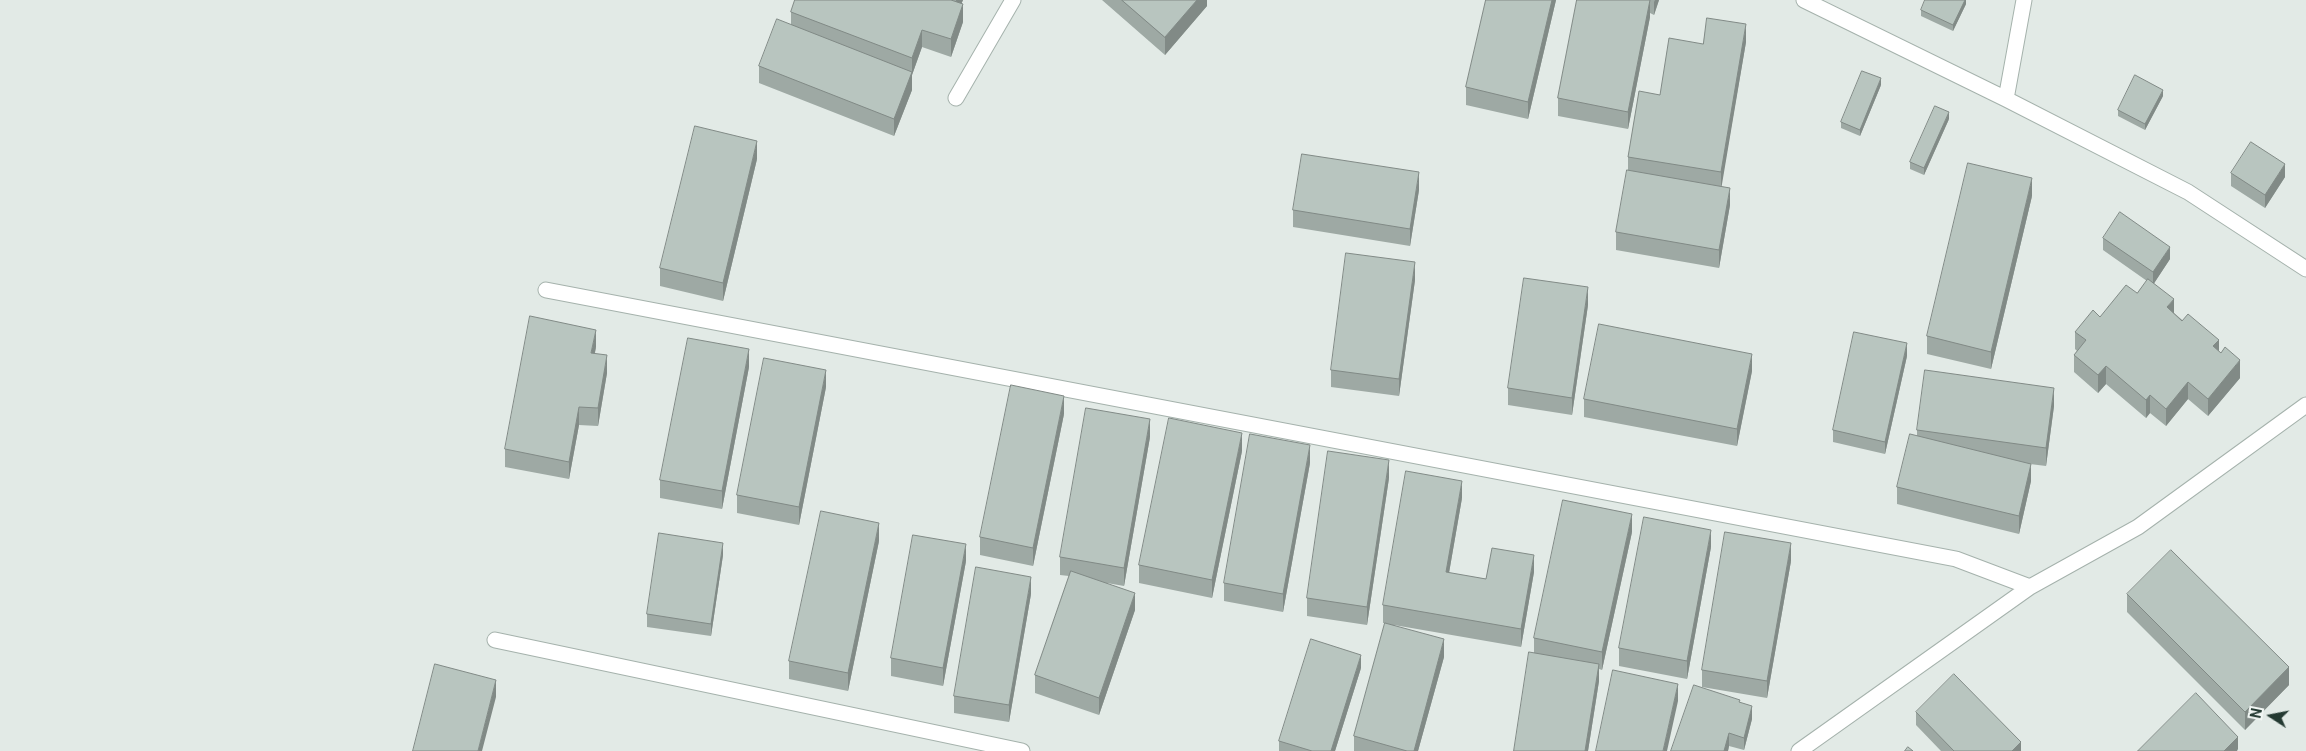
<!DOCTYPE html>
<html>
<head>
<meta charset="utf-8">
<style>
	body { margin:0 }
	#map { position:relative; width:2306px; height:751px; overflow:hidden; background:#e2eae6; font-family:Roboto,sans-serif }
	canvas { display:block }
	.north { position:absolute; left:2246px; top:691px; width:50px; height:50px; -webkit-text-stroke:4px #f2f7f4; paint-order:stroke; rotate:281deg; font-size:14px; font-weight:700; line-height:20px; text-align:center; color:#243a32 }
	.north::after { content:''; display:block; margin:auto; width:18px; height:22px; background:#243a32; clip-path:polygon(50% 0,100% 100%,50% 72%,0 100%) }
</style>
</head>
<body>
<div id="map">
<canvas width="2306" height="751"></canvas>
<div class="north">N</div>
</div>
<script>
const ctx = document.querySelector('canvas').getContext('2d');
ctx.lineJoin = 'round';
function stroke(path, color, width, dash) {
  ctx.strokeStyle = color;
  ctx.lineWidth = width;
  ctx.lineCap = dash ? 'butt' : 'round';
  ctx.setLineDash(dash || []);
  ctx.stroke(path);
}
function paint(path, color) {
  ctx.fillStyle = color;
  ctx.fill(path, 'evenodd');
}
const street = new Path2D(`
	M1804,0L2006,99L2188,192L2306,269
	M956,98L1013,0
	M2006,99L2024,0
	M546,290L1956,559L2030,587
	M495,640L1022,751
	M1799,751L2030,587L2138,527L2306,405`);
const wall = new Path2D(`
	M795,0H963L961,4L963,22L951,57L922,47L912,75V90L894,136L759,83V66L791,25V12Z
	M1102,0H1207V6L1165,55Z
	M1486,0H1556L1528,119L1466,105V87Z
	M1577,0H1659L1654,15L1650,13V17L1628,129L1558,116V98Z
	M1966,0V4L1953,31L1921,16V10Z
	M1746,42L1721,186L1730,205L1719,268L1616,250V232L1628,170V157L1703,44Z
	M1881,85L1860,136L1841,128V122Z
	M2163,96L2145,130L2118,116V110Z
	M1949,119L1924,175L1910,169V162Z
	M757,159L723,301L660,286V268Z
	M2231,173L2285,177L2265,208L2231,186Z
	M1419,190L1410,246L1293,227V210Z
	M2032,196L1991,369L1927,354V336Z
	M2103,238L2170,259L2154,283L2174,313L2219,351L2240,378L2208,416L2188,399L2166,426L2150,413L2146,418L2106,384L2098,393L2074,372V355L2077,351L2075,349V332L2100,317L2137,293L2147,281L2103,250Z
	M1415,280L1399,396L1331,387V370Z
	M1588,305L1572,415L1508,405V388Z
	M596,347L595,353L607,373L598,426L579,425L569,479L505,467V449Z
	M1907,356L1885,454L1833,442V430Z
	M749,367L722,509L660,498V480Z
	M1752,371L1737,446L1584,417V399Z
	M826,387L799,525L737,513V495Z
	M2054,406L2046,466L2030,464L2031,481L2019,534L1897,504V487L1917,436V430Z
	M1064,414L1033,566L980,555V537Z
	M1150,437L1124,586L1107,583L1135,610L1099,715L1035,693V675L1069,576L1060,575V557Z
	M1242,451L1212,598L1139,583V565Z
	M1310,463L1283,612L1224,601V583Z
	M1389,478L1367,625L1307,616V598Z
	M1462,498L1449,573L1486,579L1534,572L1521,647L1394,625L1444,657L1418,751H1354V736L1385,623H1383V605Z
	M1632,532L1602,670L1599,669V681L1588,751H1514L1534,653V638Z
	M879,541L848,691L789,679V661Z
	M1711,547L1687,679L1619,666V648Z
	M723,555L711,636L647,627V614Z
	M966,561L943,686L891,676V658Z
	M1791,561L1767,698L1702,687V670Z
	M1031,594L1009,722L954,713V696Z
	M2127,594L2289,685L2245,730L2127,612Z
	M1361,668L1335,751H1279V741Z
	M1740,703L1752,719L1744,750L1729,746L1728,751H1671Z
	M1916,712L2021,751H1941L1916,725Z`);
const shadedWall = new Path2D(`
	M956,0H963L956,16Z
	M1197,0H1207V6L1165,55V37Z
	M1552,0H1556L1528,119V102Z
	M1650,0V17L1628,129V112Z
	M1655,0H1659L1654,15V2Z
	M1965,0H1966V4L1953,31V25Z
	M963,4V22L951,57V39Z
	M1746,24V42L1721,190V172Z
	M922,30V47L912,75V58Z
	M912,72V90L894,136V119Z
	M1881,78V85L1860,136V130Z
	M2163,90V96L2145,130V124Z
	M1949,112V119L1924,175V168Z
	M757,141V159L723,301V283Z
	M2285,164V177L2265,208V195Z
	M1419,172V190L1410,246V229Z
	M2032,178V196L1991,369V352Z
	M1730,188V205L1719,268V250Z
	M2170,247V259L2153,285V272Z
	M1415,262V280L1399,396V379Z
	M1588,287V305L1572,415V398Z
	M2174,299V317L2167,307Z
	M596,330V347L591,370V353Z
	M2219,340V358L2213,346Z
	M1907,343V356L1885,454V442Z
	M749,349V367L722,509V491Z
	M1752,354V371L1737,446V429Z
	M607,355V373L598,426V408Z
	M2240,360V378L2208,416V399Z
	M2106,366V384L2098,393V375Z
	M826,370V387L799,525V507Z
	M2188,382V399L2166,426V409Z
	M2054,388V406L2046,466V448Z
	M2150,395V413L2146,418V400Z
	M1064,396V414L1033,566V548Z
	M579,407V425L569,479V462Z
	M1150,419V437L1124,586V568Z
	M1242,433V451L1212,598V580Z
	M1310,445V463L1283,612V594Z
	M1389,460V478L1367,625V607Z
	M2031,464V481L2019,534V516Z
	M1462,481V498L1446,590V572Z
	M1632,514V532L1602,670V652Z
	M879,523V541L848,691V673Z
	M1711,530V547L1687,679V661Z
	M723,543V555L711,636V624Z
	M1791,543V561L1767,698V681Z
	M966,544V561L943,686V668Z
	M1534,555V572L1521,647V629Z
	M1031,577V594L1009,722V705Z
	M1135,593V610L1099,715V698Z
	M1444,639V657L1418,751H1414Z
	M1361,655V668L1335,751H1331Z
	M1599,664V681L1588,751H1585Z
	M2289,667V685L2245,730V712Z
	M496,680V697L482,751H478Z
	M1678,684V701L1667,751H1663Z
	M1752,706V719L1744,750V738Z
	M1729,733V746L1728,751H1724Z
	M2238,737V749L2237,751H2224Z
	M2021,742V751H2012Z`);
const building = new Path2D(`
	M795,0H951L963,4L951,39L922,30L912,58L791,12Z
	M1122,0H1197L1165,37Z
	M1486,0H1552L1528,102L1466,87Z
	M1577,0H1650L1628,112L1558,98Z
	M1925,0H1965L1953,25L1921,10Z
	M1707,18L1746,24L1721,172L1628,157L1639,91L1660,95L1669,38L1703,44Z
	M777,19L912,72L894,119L759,66Z
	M1862,71L1881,78L1860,130L1841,122Z
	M2135,75L2163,90L2145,124L2118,110Z
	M1935,106L1949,112L1924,168L1910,162Z
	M695,126L757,141L723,283L660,268Z
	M2251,142L2285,164L2265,195L2231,173Z
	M1302,154L1419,172L1410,229L1293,210Z
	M1968,163L2032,178L1991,352L1927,336Z
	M1627,170L1730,188L1719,250L1616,232Z
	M2120,212L2170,247L2153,272L2103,238Z
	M1346,253L1415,262L1399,379L1331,370Z
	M1524,278L1588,287L1572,398L1508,388Z
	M2148,279L2174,299L2167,307L2182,321L2188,314L2219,340L2213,346L2221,353L2225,347L2240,360L2208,399L2188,382L2166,409L2150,395L2146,400L2106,366L2098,375L2074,355L2086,340L2075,332L2093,310L2100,317L2126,285L2137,293Z
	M530,316L596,330L591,353L607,355L598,408L579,407L569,462L505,449Z
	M1599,324L1752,354L1737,429L1584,399Z
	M1854,332L1907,343L1885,442L1833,430Z
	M688,338L749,349L722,491L660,480Z
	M764,358L826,370L799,507L737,495Z
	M1925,370L2054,388L2046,448L1917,430Z
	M1011,385L1064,396L1033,548L980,537Z
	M1086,408L1150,419L1124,568L1060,557Z
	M1169,418L1242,433L1212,580L1139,565Z
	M1250,434L1310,445L1283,594L1224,583Z
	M1910,434L2031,464L2019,516L1897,487Z
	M1328,451L1389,460L1367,607L1307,598Z
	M1406,471L1462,481L1446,572L1486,579L1492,548L1534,555L1521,629L1383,605Z
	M1563,500L1632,514L1602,652L1534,638Z
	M821,511L879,523L848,673L789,661Z
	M1644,517L1711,530L1687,661L1619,648Z
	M1725,532L1791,543L1767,681L1702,670Z
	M659,533L723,543L711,624L647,614Z
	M913,535L966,544L943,668L891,658Z
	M2171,550L2289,667L2245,712L2127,594Z
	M976,567L1031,577L1009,705L954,696Z
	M1071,571L1135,593L1099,698L1035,675Z
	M1385,623L1444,639L1414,751H1407L1354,736Z
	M1311,639L1361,655L1331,751H1312L1279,741Z
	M1529,652L1599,664L1585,751H1514Z
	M435,664L496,680L478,751H413Z
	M1613,670L1678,684L1663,751H1596Z
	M1954,674L2021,742L2012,751H1954L1916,712Z
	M1694,685L1740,700L1739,702L1752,706L1744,738L1729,733L1724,751H1671Z
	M2196,693L2238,737L2224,751H2138Z
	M1908,747L1913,751H1905Z`);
stroke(street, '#a5b2ac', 17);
stroke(street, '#fff', 15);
paint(wall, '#9ea9a4');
paint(shadedWall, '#818a86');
paint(building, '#b8c5bf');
stroke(building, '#818a86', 1);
</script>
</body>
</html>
